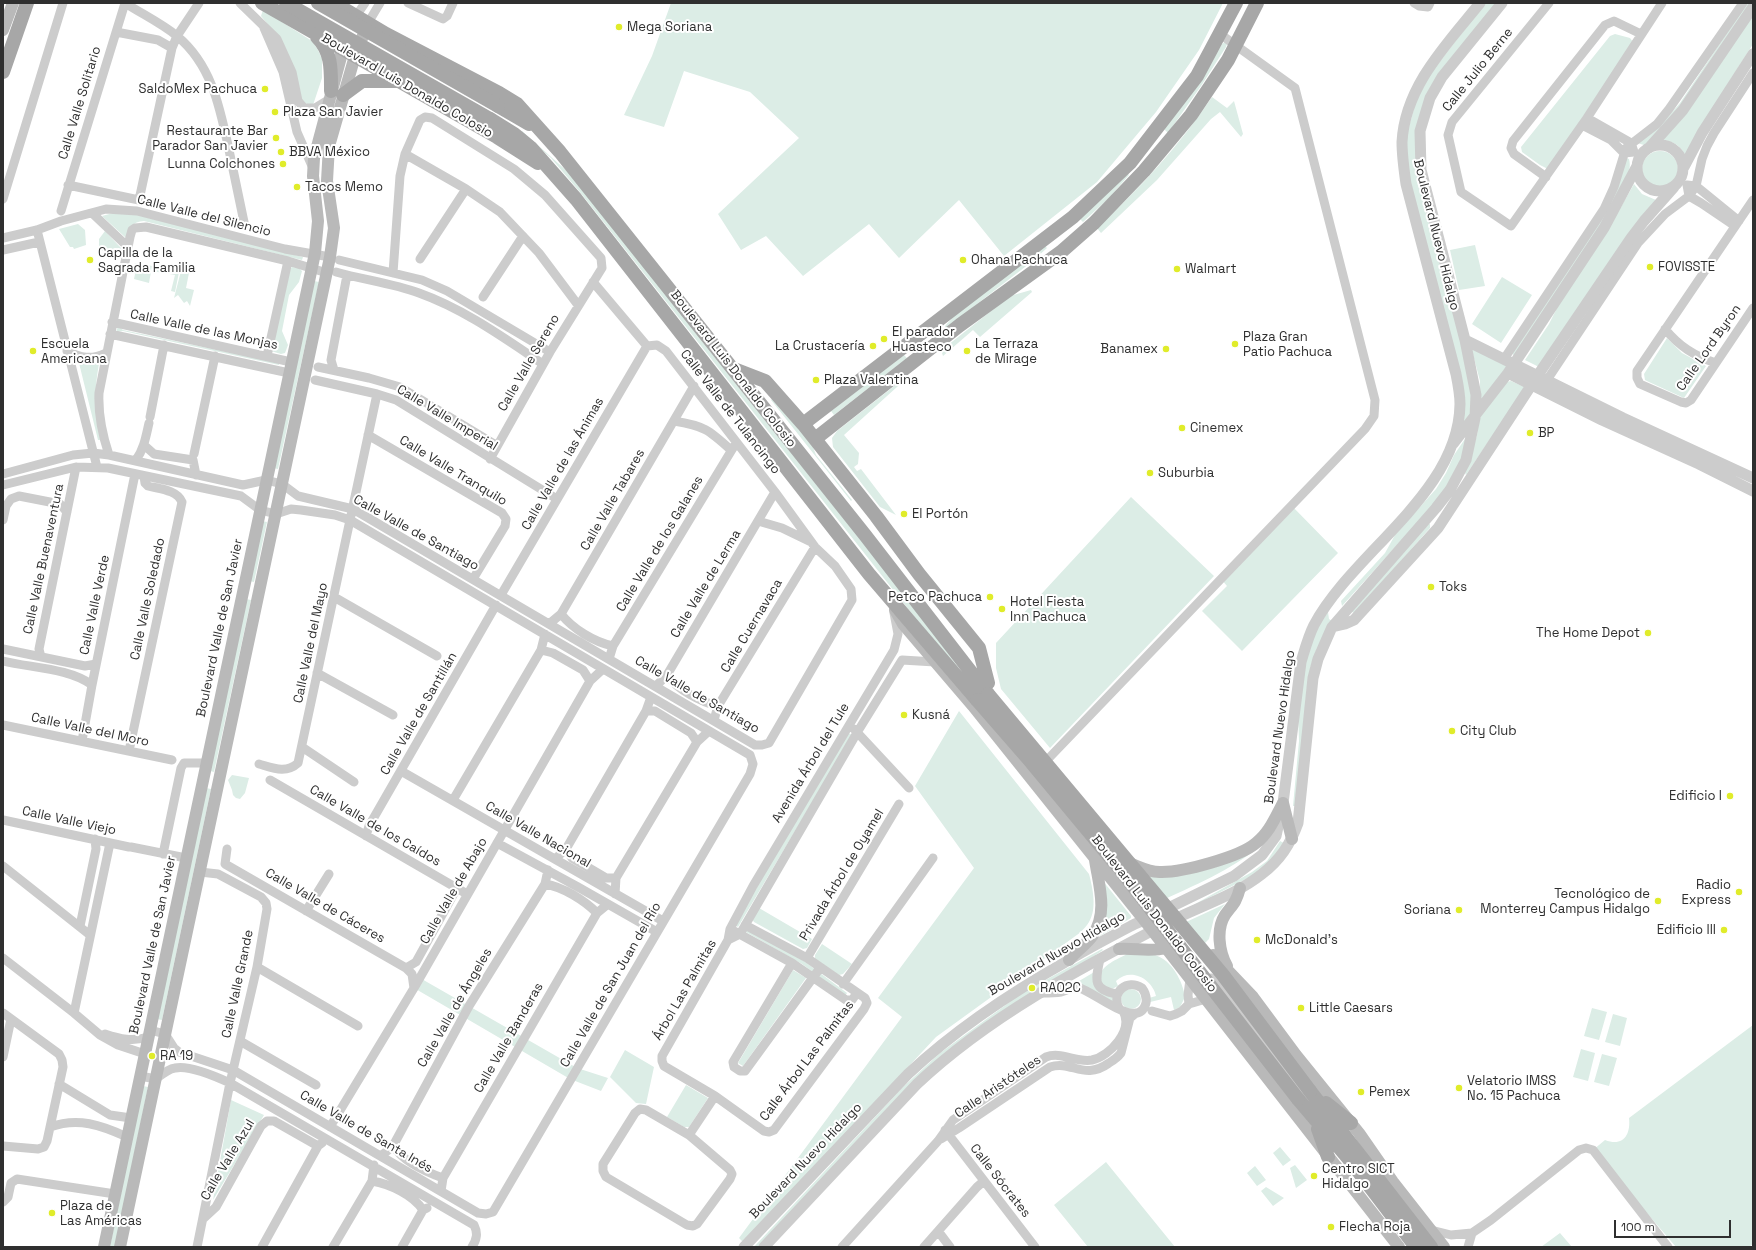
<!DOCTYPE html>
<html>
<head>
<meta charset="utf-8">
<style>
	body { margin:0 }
	#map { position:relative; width:1756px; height:1250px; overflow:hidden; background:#fff; font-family:"Space Grotesk",sans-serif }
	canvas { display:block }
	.frame { position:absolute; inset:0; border:4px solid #2f2f2f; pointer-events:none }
	.scale { position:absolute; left:1614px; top:1220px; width:117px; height:18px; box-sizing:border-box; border:2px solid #2f2f2f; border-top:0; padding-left:5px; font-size:12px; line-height:14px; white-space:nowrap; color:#2f2f2f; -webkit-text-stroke:3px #fff; paint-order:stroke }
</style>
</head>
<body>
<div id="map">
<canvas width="1756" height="1250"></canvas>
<div class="frame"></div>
<div class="scale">100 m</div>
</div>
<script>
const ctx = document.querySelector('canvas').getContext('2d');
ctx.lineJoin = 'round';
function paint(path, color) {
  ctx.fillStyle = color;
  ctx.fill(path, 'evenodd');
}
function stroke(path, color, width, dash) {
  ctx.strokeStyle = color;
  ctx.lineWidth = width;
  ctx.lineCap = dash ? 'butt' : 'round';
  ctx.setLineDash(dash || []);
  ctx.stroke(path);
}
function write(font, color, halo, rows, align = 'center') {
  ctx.font = font + ' "Space Grotesk",sans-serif';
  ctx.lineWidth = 4;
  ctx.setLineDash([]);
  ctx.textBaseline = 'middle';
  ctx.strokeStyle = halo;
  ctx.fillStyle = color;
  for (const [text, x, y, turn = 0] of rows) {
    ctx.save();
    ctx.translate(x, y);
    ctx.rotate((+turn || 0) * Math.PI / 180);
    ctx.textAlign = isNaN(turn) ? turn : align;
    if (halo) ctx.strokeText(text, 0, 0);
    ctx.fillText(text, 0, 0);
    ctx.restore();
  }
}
const green = new Path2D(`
	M671,3H1223L1199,50L1156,112L1097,182L1004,256L959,200L899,258L869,224L803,276L766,236L741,250L718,214L799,138L750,92L684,71L664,127L624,115L652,56Z
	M1485,3H1497L1451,60L1417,131L1471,384L1472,410L1460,432L1463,413L1411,188L1406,146L1408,130L1419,91L1431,73Z
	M1747,3H1751L1683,104L1648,143L1644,145L1637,143L1666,119L1680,103Z
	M263,10L312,41L318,50L322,59V78L313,105L303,103L280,39L261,16Z
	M1753,14V44L1698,131L1685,155C1680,145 1674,142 1663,140Z
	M1615,34L1630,38L1634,43L1550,170L1540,165L1522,152L1521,147L1610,36Z
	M1225,42L1227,44L1226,47L1201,86L1168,133L1164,129L1198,84L1222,44Z
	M1212,97L1227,108L1234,101L1243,134L1241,137L1220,112L1211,119L1157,180L1101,233L1097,228C1140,188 1179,146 1212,97Z
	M522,131L568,172L914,607L967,679L909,610L579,191L551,158L521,132Z
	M1642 169a18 18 0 1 1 36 0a18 18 0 1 1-36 0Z
	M1626,158L1629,159C1633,173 1621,192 1615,203L1516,354L1513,355V352L1604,216Z
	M1127,173L1129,175L1109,198L1083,222L1080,219Z
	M1634,184L1642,194L1656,200L1539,367L1525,360L1549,324L1563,296L1609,228Z
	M113,213L137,215L303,257L302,260L144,221C132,222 130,227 126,238L102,216Z
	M78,224L85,230L86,245L74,249L73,247H70L59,229Z
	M105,231L121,248L122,250L113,256L111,254H107L99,248V239Z
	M1475,245L1485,286L1459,290L1450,250Z
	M1045,246L1047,248L1034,260L946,328L945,326L956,314Z
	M135,263L152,266L149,283L134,279L135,274L133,273Z
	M153,267L179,272L175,292L171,291L175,275L152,271Z
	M292,267L299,268L302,271L299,282L289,295L282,331L288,345L285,353L281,354L271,351L290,269Z
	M181,271L189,273L186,288L194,290L190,306L187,301L184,303L178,295L174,298Z
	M1502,277L1532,295L1501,343L1472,324Z
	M314,281L319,282L278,469L273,468Z
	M1031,290L1032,292L980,337L973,330L943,356L942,353L943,349L1010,296Z
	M118,326L123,330L279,363V365L123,331L116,332Z
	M1667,338L1682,353L1706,366L1684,398L1649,382L1645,380L1644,374Z
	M1471,347L1508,366L1480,405V381Z
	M904,355L907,358L834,415L831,411Z
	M100,358C94,390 94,408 101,440H98L78,359Z
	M907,376L908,377L844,435L859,453L858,464L854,467L857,471L861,469L896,515L880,507L833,447L832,438L837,431Z
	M1511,381L1525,387L1466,475L1465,473L1477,435L1479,418L1506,382Z
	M772,399L781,405L813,447L816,455L852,500L851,501L771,400Z
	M1469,433L1464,453L1442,495L1342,606L1341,601L1385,553L1395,535L1436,489L1446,473L1454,455Z
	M1131,497L1214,576L1050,748L1001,689L996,668V643Z
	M1291,505L1338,553L1242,651L1202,611L1227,586L1221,579Z
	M262,521L267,522L254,582L249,581Z
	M1428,524H1430V528L1357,611L1354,613L1350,611Z
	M246,599L251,600L214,772L210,771Z
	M1328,612L1329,619L1332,621L1317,648L1311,665L1307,687L1296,806H1293L1299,741L1298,714L1304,663L1316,630Z
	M959,711L1089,874C1093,889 1097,909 1089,922C1087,926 1083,929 1081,932L936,1037L744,1243L739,1238L902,1017L878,998L974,868L915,786Z
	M847,732L852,735L738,927L735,925Z
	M232,775L249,778L245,793L240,799L236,798L233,795L232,790L228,780Z
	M206,788L211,789L162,1020L157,1019Z
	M1266,841C1237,867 1200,883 1165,899L1143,874L1155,875Z
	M1280,841L1286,844L1269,863L1250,877L1181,912L1252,872L1267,861Z
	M1103,881L1131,916V918L1095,939Z
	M1225,904L1214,918L1209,939L1204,944L1184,923Z
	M759,908L812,939L807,948L803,949L754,922L752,919Z
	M746,929L804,961L847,993L845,996L802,964L744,931Z
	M822,944L852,964L843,974L839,975L815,959V955Z
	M1102,949L1103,950L944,1057L762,1247H754L903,1087L940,1053L1022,993Z
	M1127,954C1135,954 1148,952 1155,955C1172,960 1183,982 1185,997L1180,1007L1174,1010L1171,997L1150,1002L1149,998L1156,996C1152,979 1131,967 1116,981L1118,986L1112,989L1102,986C1102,984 1100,979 1100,977C1101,965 1118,959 1127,954Z
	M793,970L806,978L743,1066L738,1063Z
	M1096,971L1094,977L1114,996L1113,1004L1074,984Z
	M420,978L577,1068L608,1078L601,1091L570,1079L414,988Z
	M1121 999a10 10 0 1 1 20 0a10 10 0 1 1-20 0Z
	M1592,1008L1607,1012L1599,1040L1584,1036Z
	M1613,1014L1627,1018L1620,1046L1605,1042Z
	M1753,1025V1244L1749,1247H1676L1593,1150L1605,1140C1623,1147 1631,1135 1629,1118Z
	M1581,1049L1595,1053L1588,1081L1573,1077Z
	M625,1050L654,1067L646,1104L636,1103L610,1077Z
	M1602,1054L1617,1058L1609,1086L1594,1082Z
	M686,1085L708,1098L689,1127H684L667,1117Z
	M143,1086L148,1087L115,1247H110Z
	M231,1100L264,1115L213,1200Z
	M1280,1147L1291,1160L1283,1166L1273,1153Z
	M1106,1162L1175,1247H1088L1054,1205Z
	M1295,1165L1307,1180L1296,1188L1290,1168Z
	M1255,1166L1266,1180L1257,1186L1247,1173Z
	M1266,1187L1284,1198L1273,1206L1261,1191Z
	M1560,1233L1572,1247H1541Z`);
const minor = new Path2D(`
	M125,3C142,14 161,23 177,36C212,65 220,108 229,150C234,174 239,198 244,222
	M240,3L277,39L292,72L298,101L304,108H315L328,100
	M408,3L443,19L447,16L453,3
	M1414,3L1419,6L1428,7L1430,3
	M1549,3L1452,122L1448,135L1461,192L1511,226L1587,118L1662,3
	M356,16L365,3
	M368,23L380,3
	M264,28L283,72L297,132L312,166
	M116,32L158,40L172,48
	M1582,125L1611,140L1624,153L1634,152L1631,143L1587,118
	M405,154L466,189L500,212L539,253L578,305
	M1546,177L1514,154L1511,148L1513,141L1605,25L1614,21L1641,34
	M68,185L139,200L172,48L177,36L199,3
	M3,199L63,3
	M1753,200L1637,371V378L1640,384L1681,402L1686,403L1691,400L1753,308
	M61,211L125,3
	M92,213L128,247
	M1735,226L1701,203L1689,196L1687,185L1696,186L1739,221
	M37,230L97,467
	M3,238L37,230L61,221L106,209L137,211L285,249L330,257
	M3,250L39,242
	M420,259L466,189
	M339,260L422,280L447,291L550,352
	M336,272C364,280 392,283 419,293C464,309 504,338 543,364
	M393,273L400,176L405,154L420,120L425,117L432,118L514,169L545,195L601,258L602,268L550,352L490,459
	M593,282L647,346
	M483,297L523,236
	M112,322L291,362
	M1665,329C1679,346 1694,356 1716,363
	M110,334L289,373
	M67,351C81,358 91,360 106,353
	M267,356L288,261
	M1504,359L1604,209L1614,187L1626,148L1657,124L1669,109L1743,3
	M318,367L369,378L400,387L496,445
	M334,370L331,360L347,275
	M315,380L377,394L396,400L557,499
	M1541,382L1547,380L1638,243L1665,214L1689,196L1696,186L1702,159L1707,146L1714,133L1753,73
	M150,417L164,345
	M674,421C705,426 709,430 731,450
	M368,435L502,513L506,519L505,526L473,579
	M144,445L154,454L193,460L196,475
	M194,454L215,356
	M109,455C102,434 98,415 99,393L130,237L132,230L135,228L146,227L288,261L327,273
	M136,460C144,449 146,436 149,423
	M3,474L73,455L93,453L109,455L243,485L266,480L282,484L298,496L353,509L755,745H762L769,743L852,600L851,589L835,566L815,547L775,492L666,351L657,345L647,346
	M3,485L76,467L108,468L241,496L260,510L276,514L291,509L301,510L335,515L350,520L750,755L753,764L750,774L493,1212L486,1214L478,1213L233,1070L179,1052L174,1048L165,1034L150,1030
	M3,520L6,506L11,499L19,496L60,504L67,512
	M758,521L782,528L811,542
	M501,595L647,346
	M334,597L437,656
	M561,614C573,629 594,642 613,646
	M549,624L561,614L694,386
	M3,649L85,666L96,664
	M541,650L553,653L583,670L590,681
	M41,657L39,649L76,467
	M609,659L613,646L736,443
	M3,661C31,668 69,668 92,685
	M317,673L393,715
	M667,675C678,690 701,702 718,706
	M656,686L667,675L775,492
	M646,711H655L691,733L697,742
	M714,720L718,706L815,547
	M3,725L172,760
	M854,729L909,788
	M82,741L92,685L135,474
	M302,747L354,782
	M129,751L182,502C177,490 160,489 148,486L145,483L144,476
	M1048,759L1365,429L1374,416L1375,400L1295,88L1220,34
	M259,764C273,768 286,774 298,763L377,394
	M401,771L663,921
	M270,780L467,894
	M453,800L541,650L545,634
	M3,820L129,847
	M366,836L369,826L496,605
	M497,843L578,887L657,932
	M131,847L186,858
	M227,849L225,864L406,968L412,974L414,988
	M566,849L572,858L606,878H616
	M163,854L181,768L184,763H206
	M555,859L566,849L646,711L651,697
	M3,866L90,935
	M545,884C563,887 584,900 597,913
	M615,894L616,878L697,742L709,731
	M306,911L329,874
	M745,925L807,958L865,998L867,1003L864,1009L774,1130L769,1132L764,1131L715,1096L664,1066L662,1061V1056L728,940L730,929L753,886L894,650L898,634L894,613
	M80,926L96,849L95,839
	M734,931L792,963L846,1000H852L857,993
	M728,940L740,934L858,731L902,660L935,662
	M3,958L74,1013L100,1035L118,1045L145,1054
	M807,958L899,804
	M1100,959C1095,981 1093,990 1117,994
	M792,963L733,1062L734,1067L740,1071H745L820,968
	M257,967L358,1026
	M406,968L416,962L457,888
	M843,984L933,858
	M1042,993C1048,993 1055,993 1061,992C1067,990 1073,987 1079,988C1094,991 1138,1032 1146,1003C1147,997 1145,992 1142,988C1127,978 1111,992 1119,1008
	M1189,1004L1188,995L1190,979
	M1152,1011L1170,1016L1176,1014L1182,1011L1189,1004L1206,999
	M3,1013L59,1054L62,1060L63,1067L47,1141L44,1147L38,1149L3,1146
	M74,1013L110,843
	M105,1034C120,1039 133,1042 148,1037
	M240,1041L316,1085
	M3,1057L11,1019
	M140,1076L156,1079C161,1075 168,1069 175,1068C189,1065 217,1077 230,1083L474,1225C478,1233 477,1239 472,1247
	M59,1084L110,1115L131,1118
	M640,1109L646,1110L689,1135L730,1170L732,1174L730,1179L697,1224L693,1226L687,1225L606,1177L603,1171V1164L635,1113Z
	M50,1127C78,1117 101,1125 127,1137
	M330,1127L414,988L590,681L603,669
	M945,1130L1035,1247
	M689,1135L715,1096
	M941,1139L959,1128L1050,1067C1072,1060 1084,1081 1109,1063C1114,1060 1118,1057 1121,1053L1130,1018L1136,1013
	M393,1146C404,1162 426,1172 443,1178
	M381,1156L393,1146L469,1006L545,884L548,870
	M372,1181C390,1184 413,1195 423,1210
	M441,1191L443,1178L597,913L608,904
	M3,1202L8,1197L11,1183L17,1179L115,1194
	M203,1219L216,1207L261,1126L267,1121H274L318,1146
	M1431,1230L1451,1235L1472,1233L1491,1220L1579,1150L1586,1148L1593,1150L1668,1247
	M938,1231L950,1247
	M197,1247L230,1083L257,967L267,909L266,903L261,897L218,874L200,872
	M262,1247L318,1146L322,1143
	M333,1247L372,1181L374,1165
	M402,1247L423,1210L427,1208
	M842,1247L938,1141L953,1120L1046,1057C1061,1051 1076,1063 1092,1060C1110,1056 1134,1030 1123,1011
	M924,1247L977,1187L984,1181
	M1468,1247L1472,1233`);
const tertiary = new Path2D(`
	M1637 168a23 23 0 1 1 46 0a23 23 0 1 1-46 0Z
	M1649,148L1683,110L1753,7
	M1684,167L1702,133L1753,54
	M1465,340L1623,418L1753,478
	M1508,373L1602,420L1699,464L1753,491
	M1453,444L1508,373L1604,228L1637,166
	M1332,627L1345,624L1354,620L1438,528L1538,375L1631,238L1644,221L1674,187
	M1211,979L1224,991L1315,1110
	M744,1247L908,1074C956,1029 1012,992 1069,960C1089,948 1110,937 1131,926C1138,922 1145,921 1152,916L1234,876L1262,855L1276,836L1283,803L1301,662C1305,649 1308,637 1314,625C1353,552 1459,493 1460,404C1460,394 1458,384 1456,374L1406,184C1404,170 1402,156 1402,142C1405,86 1447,44 1480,3
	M764,1247L917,1084C988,1017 1079,969 1165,924C1197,907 1233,897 1262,874C1280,860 1290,845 1298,823L1313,678L1318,659L1332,627L1436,508L1450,490L1466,460L1475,418L1476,395L1465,340L1421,170L1420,131L1430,98L1442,77L1502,3`);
const secondary = new Path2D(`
	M3,30L13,3
	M895,610L903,624L973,706L1145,921L1399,1247
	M1283,803L1292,839
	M1129,863C1140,867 1150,873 1162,872C1183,872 1240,857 1256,843C1269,833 1275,818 1283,803
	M1119,949C1135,948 1151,952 1166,948
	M1213,955L1253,997L1296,1055L1359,1133L1393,1182L1444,1247
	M1069,960C1076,951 1086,945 1093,935C1108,912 1099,886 1095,860
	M1227,966C1219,952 1216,929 1225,915C1233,904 1236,903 1240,888
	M104,1247L315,253L318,221L313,176L314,158L341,57V49L345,41
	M120,1247L330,257L334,228L327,181L329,146L355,56L368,23`);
const primary = new Path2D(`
	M262,3L497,137L538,163
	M334,3L386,34L499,93L517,104L560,152L865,535L988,694
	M317,37C332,52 331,70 331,91
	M3,72L27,3
	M343,95L362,81H396
	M498,106L529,124
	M490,119L514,134L531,148L576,199L869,574L977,700
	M734,369L765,381L803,424L876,516L919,574L979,648L988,683
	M803,424L1073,217L1130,163L1197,76L1236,3
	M815,439L960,325L1061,252L1094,223L1144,171L1191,115L1228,60L1257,3
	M1310,1091L1431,1247
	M1298,1099L1348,1158L1416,1247
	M1326,1103L1351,1123
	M1318,1129L1328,1157`);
const primaryBridge = new Path2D(`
	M286,3L490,119
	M318,3L498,106
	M988,694L1223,975L1310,1091
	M977,700L1031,762L1119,868L1298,1099`);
const markers = [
	[619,27,4,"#e0ec2a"],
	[265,89,4,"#e0ec2a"],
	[275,112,4,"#e0ec2a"],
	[276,138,4,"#e0ec2a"],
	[281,152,4,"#e0ec2a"],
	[283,164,4,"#e0ec2a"],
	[297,187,4,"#e0ec2a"],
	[90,260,4,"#e0ec2a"],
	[963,260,4,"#e0ec2a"],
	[1650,267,4,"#e0ec2a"],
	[1177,269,4,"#e0ec2a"],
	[884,339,4,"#e0ec2a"],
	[1235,344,4,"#e0ec2a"],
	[873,346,4,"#e0ec2a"],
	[1166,349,4,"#e0ec2a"],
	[33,351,4,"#e0ec2a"],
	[967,351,4,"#e0ec2a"],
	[816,380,4,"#e0ec2a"],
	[1182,428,4,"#e0ec2a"],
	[1530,433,4,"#e0ec2a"],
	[1150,473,4,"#e0ec2a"],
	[904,514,4,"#e0ec2a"],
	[1431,587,4,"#e0ec2a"],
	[990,597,4,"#e0ec2a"],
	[1002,609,4,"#e0ec2a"],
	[1648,633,4,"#e0ec2a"],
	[904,715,4,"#e0ec2a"],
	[1452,731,4,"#e0ec2a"],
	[1730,796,4,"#e0ec2a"],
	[1739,892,4,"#e0ec2a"],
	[1658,901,4,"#e0ec2a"],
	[1459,910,4,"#e0ec2a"],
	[1724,930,4,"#e0ec2a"],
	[1257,940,4,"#e0ec2a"],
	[1032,988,4,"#e0ec2a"],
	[1301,1008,4,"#e0ec2a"],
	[152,1056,4,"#e0ec2a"],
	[1459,1088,4,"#e0ec2a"],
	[1361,1092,4,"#e0ec2a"],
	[1314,1176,4,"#e0ec2a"],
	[52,1213,4,"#e0ec2a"],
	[1331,1227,4,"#e0ec2a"]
];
const poiNames = [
	["Mega Soriana",627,27],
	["SaldoMex Pachuca",257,89,"right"],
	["Plaza San Javier",283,112],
	["Restaurante Bar",268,131,"right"],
	["Parador San Javier",268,146,"right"],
	["BBVA México",289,152],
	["Lunna Colchones",275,164,"right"],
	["Tacos Memo",305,187],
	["Capilla de la",98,253],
	["Sagrada Familia",98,268],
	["Ohana Pachuca",971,260],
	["FOVISSTE",1658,267],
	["Walmart",1185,269],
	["El parador",892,332],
	["Huasteco",892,347],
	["Plaza Gran",1243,337],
	["Patio Pachuca",1243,352],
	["Escuela",41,344],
	["Americana",41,359],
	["La Terraza",975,344],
	["de Mirage",975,359],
	["La Crustacería",865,346,"right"],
	["Banamex",1158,349,"right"],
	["Plaza Valentina",824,380],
	["Cinemex",1190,428],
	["BP",1538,433],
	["Suburbia",1158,473],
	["El Portón",912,514],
	["Toks",1439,587],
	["Petco Pachuca",982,597,"right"],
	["Hotel Fiesta",1010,602],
	["Inn Pachuca",1010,617],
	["The Home Depot",1640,633,"right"],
	["Kusná",912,715],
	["City Club",1460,731],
	["Edificio I",1722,796,"right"],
	["Radio",1731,885,"right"],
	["Express",1731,900,"right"],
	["Tecnológico de",1650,894,"right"],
	["Monterrey Campus Hidalgo",1650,909,"right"],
	["Soriana",1451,910,"right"],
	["Edificio III",1716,930,"right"],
	["McDonald's",1265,940],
	["RA02C",1040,988],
	["Little Caesars",1309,1008],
	["RA 19",160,1056],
	["Velatorio IMSS",1467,1081],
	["No. 15 Pachuca",1467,1096],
	["Pemex",1369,1092],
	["Centro SICT",1322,1169],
	["Hidalgo",1322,1184],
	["Plaza de",60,1206],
	["Las Américas",60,1221],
	["Flecha Roja",1339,1227]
];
const streetNames = [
	["Calle Julio Berne",1478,70,-51],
	["Boulevard Luis Donaldo Colosio",407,86,30],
	["Calle Valle Solitario",80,103,-73],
	["Calle Valle del Silencio",204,216,14],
	["Boulevard Nuevo Hidalgo",1436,235,76],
	["Calle Valle de las Monjas",204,330,12],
	["Calle Lord Byron",1709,348,-55],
	["Calle Valle Sereno",529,363,-60],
	["Boulevard Luis Donaldo Colosio",733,369,52],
	["Calle Valle de Tulancingo",730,412,52],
	["Calle Valle Imperial",447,418,31],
	["Calle Valle de las Ánimas",563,464,-60],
	["Calle Valle Tranquilo",453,471,31],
	["Calle Valle Tabares",613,500,-60],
	["Calle Valle de Santiago",416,533,29],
	["Calle Valle de los Galanes",660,544,-59],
	["Calle Valle Buenaventura",44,559,-78],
	["Calle Valle de Lerma",706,584,-59],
	["Calle Valle Soledado",148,599,-78],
	["Calle Valle Verde",95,605,-78],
	["Calle Cuernavaca",752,626,-59],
	["Boulevard Valle de San Javier",220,628,-78],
	["Calle Valle del Mayo",311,643,-78],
	["Calle Valle de Santiago",697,695,30],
	["Calle Valle de Santillán",419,714,-60],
	["Boulevard Nuevo Hidalgo",1280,727,-82],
	["Calle Valle del Moro",90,730,12],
	["Avenida Árbol del Tule",811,763,-59],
	["Calle Valle Viejo",69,821,12],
	["Calle Valle de los Caídos",375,826,30],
	["Calle Valle Nacional",538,835,30],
	["Privada Árbol de Oyamel",842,875,-59],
	["Calle Valle de Abajo",454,891,-60],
	["Calle Valle de Cáceres",325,906,30],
	["Boulevard Luis Donaldo Colosio",1154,914,52],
	["Boulevard Valle de San Javier",153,945,-78],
	["Boulevard Nuevo Hidalgo",1057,954,-30],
	["Calle Valle Grande",238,984,-78],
	["Calle Valle de San Juan del Río",611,985,-60],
	["Árbol Las Palmitas",685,990,-60],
	["Calle Valle de Ángeles",455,1008,-60],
	["Calle Valle Banderas",509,1038,-60],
	["Calle Árbol Las Palmitas",807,1061,-53],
	["Calle Aristóteles",998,1087,-34],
	["Calle Valle de Santa Inés",366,1132,30],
	["Calle Valle Azul",228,1160,-59],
	["Boulevard Nuevo Hidalgo",806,1161,-46],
	["Calle Sócrates",1000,1181,52]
];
paint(green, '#dcede6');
stroke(minor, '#ccc', 9);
stroke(tertiary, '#ccc', 11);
stroke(secondary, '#b9b9b9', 12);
stroke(primary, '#a7a7a7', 14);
stroke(primaryBridge, '#a7a7a7', 14);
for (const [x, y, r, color] of markers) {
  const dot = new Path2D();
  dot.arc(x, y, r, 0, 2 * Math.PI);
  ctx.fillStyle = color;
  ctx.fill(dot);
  stroke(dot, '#fff', 1.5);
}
write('13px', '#2f2f2f', '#fff', poiNames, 'left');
write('13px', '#2f2f2f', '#fff', streetNames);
</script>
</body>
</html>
